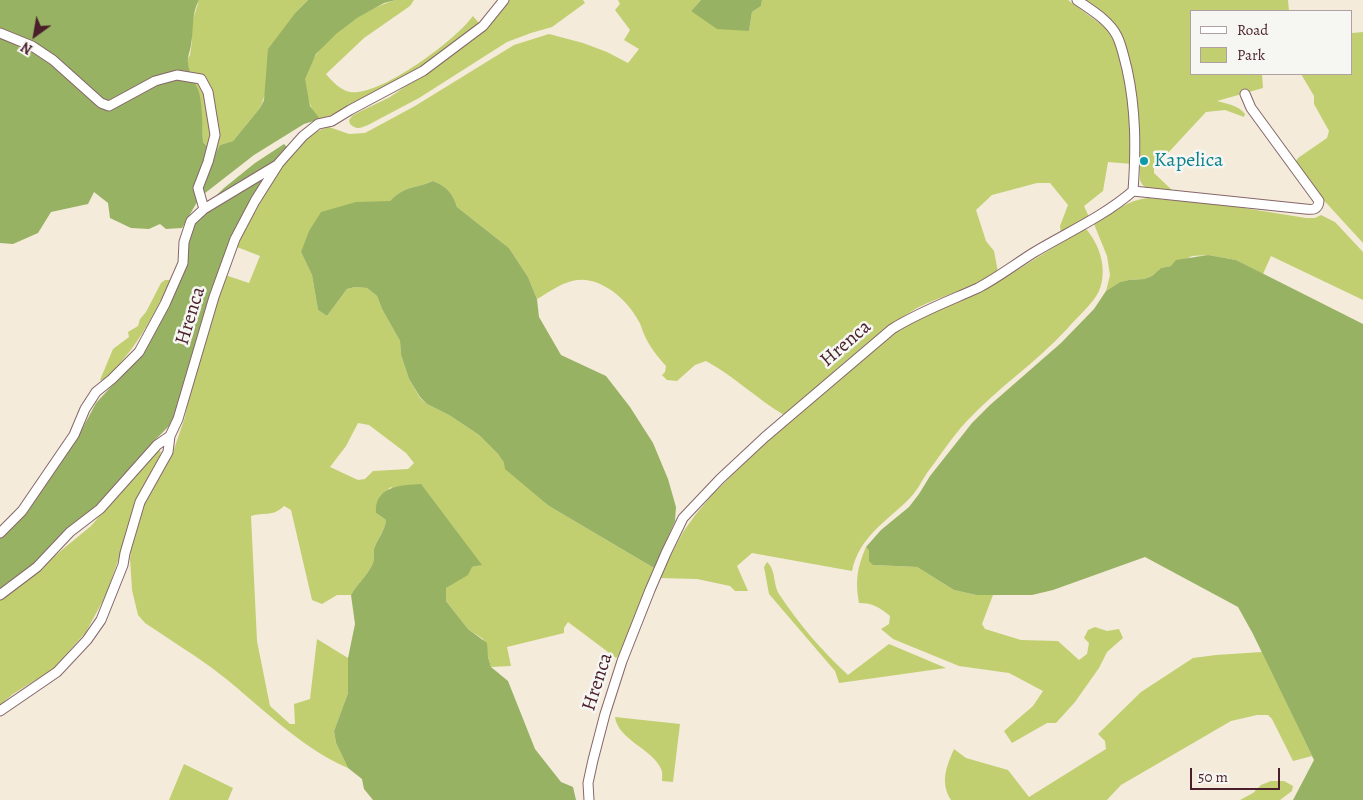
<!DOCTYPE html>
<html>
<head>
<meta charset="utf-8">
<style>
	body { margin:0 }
	#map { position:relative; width:1363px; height:800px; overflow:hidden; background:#f4ebdb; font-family:Alegreya,serif }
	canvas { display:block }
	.legend { position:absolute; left:1190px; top:10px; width:162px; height:65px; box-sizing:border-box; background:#f6f6f2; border:1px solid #b1a0a2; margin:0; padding:6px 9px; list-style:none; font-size:15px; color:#4a1f2b }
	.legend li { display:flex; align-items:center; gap:10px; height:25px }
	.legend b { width:25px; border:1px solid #b1a0a2 }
	.north { position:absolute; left:10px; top:10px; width:50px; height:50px; -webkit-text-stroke:4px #f6f6f2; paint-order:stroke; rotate:212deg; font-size:14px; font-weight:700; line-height:20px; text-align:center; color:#4a1f2b }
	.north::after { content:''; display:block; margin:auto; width:18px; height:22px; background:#4a1f2b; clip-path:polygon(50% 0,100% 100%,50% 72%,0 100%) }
	.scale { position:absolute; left:1190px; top:768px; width:90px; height:22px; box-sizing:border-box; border:2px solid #4a1f2b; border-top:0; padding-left:6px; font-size:15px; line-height:18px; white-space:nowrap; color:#4a1f2b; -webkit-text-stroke:4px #f6f6f2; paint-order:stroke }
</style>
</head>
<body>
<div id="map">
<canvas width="1363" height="800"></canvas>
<ul class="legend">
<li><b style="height:6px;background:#fff"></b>Road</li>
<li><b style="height:14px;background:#c1cf71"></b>Park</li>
</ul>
<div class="north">N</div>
<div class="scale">50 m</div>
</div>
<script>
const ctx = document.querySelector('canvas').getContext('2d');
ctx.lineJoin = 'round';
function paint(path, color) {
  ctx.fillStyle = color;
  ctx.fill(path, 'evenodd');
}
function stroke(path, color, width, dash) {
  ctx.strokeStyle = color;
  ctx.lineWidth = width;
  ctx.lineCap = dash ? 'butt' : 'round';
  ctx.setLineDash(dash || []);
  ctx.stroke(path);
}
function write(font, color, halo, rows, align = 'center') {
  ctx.font = font + ' Alegreya,serif';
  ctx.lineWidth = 5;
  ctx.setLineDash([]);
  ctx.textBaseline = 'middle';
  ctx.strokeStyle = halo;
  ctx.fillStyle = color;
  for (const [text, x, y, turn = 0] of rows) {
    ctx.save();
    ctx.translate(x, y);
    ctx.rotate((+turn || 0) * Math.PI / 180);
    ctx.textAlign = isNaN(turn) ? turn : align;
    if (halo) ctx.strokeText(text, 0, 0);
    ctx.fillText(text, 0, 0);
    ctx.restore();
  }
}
const green = new Path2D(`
	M199,0H308L296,12L260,108L233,141L220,145L216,154L203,142L201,107L190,75L187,60L190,55L192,41V23Z
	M396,0H414L410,6L364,38L326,74C332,81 340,90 350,92C378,96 437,52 457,33C463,28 468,22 473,16L479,23C442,59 370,103 320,119C311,110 309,103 307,92C306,87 304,81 305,77C315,42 362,9 396,0Z
	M509,0H583L585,3L552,27L531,33L507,42L419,98L368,125C361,128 356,130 350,124L349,120L353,115L390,97L472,41L485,29Z
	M618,0H701L691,11L749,31L752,12L761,6L762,0H1068L1106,28L1112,37L1118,50L1131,112L1132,164L1108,162L1103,191L1084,206L1089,217L1061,234L1060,226L1068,205L1050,183H1037L992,195L976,210L986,241L994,251L998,272C972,290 939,295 912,311C866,339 826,381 784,415C757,399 734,376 706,361L695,365L677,381L667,380L662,375L665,372L666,366C657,356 649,346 644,334C642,330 641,324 638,320C626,298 598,274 572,281C559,284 548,293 537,299L528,277L509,248L457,207C453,193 446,186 433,181C415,189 405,185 390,201L301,252L312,275L318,310L327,316L347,289L355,287L367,288L377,296L382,309L400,341L401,355L409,379L420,398L427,404L449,415L479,435L498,454L504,463L549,506L654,568L622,653L616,658L568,622L564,628V633L507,647L511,666L491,667L483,639L468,629L446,601V588L472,567L481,565L391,487L380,496L376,513L386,520C385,531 377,538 374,549C373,555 375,560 372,565C367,576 357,584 351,595H337L322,604L312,600L291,510L284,506C272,517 266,512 251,516L257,641L270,706L290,724H295L294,704L310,699L317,639L348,658V693L334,731L336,743L348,768C298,747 255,700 212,668C190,652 167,638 145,623L138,615L132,590L130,559L132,542L143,506L158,478L172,455L185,417L193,377L225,275L249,283L260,256L237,247C243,233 250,222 257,209C273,180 293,136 329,127L349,134L365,133L415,106L514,45L549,34L583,43L607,52L628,63L639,49L624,40L630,30L615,10L620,4ZM358,423L369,425L406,453L414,463L408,469L373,471L365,479L358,480L330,467L346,446Z
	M1084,0H1288L1289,11H1192V74H1262L1263,88L1217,101C1227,104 1238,105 1245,114L1244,117L1225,110L1206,112L1154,168V173L1174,192C1162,191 1145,194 1140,180L1138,112L1131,71L1125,46Z
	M1363,32V243L1319,195L1299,169L1296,161L1298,158L1327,138L1329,131L1314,104V96L1301,74H1352V33Z
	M1148,198L1225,205L1306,218H1315L1321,215L1335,222L1363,252V300L1271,256L1263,274L1236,260L1208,255L1192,256L1171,266L1161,268L1152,276L1144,279L1129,280L1120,282L1106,291L1110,275L1107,256L1094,224C1111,213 1128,200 1148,198Z
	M1085,228C1100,244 1108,270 1099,291C1092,305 1077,317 1067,329C1036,363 997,388 966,422C952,437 940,456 927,473C921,482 916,493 907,501C885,522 859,538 852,571L752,553L737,566L748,591H735L730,586L697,579L659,578L683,532L696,514L713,494L768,440L880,344L905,325L977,293L1014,272Z
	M165,280H171C152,319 135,351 103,381L100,380L113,349L129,337L128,332L138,326L140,319L146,312L161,283Z
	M157,449L161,452L158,462L122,549L106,595L86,632L52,670L13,694L0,705V597L18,586L91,526Z
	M866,547L869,549L873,565L917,567L954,590L976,595H993L982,624L985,629L1021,640L1058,641L1079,660L1087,654L1089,643L1084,638L1088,630L1095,627L1107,631L1119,629L1123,638L1107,652L1099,668L1075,702L1056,723H1047L1012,743L1004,731L1033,706L1043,691L1009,673L959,666L893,639L881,629L889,624L890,616C879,607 873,603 859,603C855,581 857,568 866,547Z
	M767,562C776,570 773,584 779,594C798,623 822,651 848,675L889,644L946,668L839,683L835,671L769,594L764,567Z
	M1262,652L1312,756L1293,761L1272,719L1268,715H1257L1231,721L1121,785L1107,800H951C940,783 946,767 954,749L966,758L1008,770L1029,797L1106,749L1105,741L1098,734L1141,692L1193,658L1216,655Z
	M615,717L680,724L673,782L662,781C662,778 663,772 661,769C653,749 618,740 615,717Z
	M184,764L233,788L228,800H169Z
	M1271,781H1284L1293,786L1292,791L1280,800H1240L1253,793L1261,785Z`);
const forest = new Path2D(`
	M0,0H199C191,15 194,29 191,45C190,51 187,58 188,63C189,74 195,82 199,92C203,108 202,126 203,142L215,154L220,145L233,141L260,108L264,100L268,49L296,12L308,0H396L384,3L357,18L336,34L316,54L305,79L310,106L320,119L304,124L254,155L200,197L182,228L166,229L160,224L149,229L131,228L110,218L108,203L94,192L88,204L51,212L38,233L13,244L0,243Z
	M701,0H762L761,6L752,12L749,31L717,29L691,11Z
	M284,144L288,148L230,240L177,412L169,426L153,442L122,481L93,513L14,581L0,590V537L23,515L63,459L80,433L96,403L145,350L162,319L183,273L190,231L198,213L224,188L255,163Z
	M433,181C446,186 453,193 457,207L509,248L528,277L537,299L539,317L561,355L606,376L630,407L653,443L668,479L676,507L675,521L654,568L549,506L505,469L504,463L498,454L479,435L449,415L427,404L420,397L409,379L401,355L400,341L382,309L377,296L367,288L355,287L347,289L327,316L318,310L312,275L301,252L309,231L321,212L356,202L390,201C405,185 415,189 433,181Z
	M1208,255L1236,260L1363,324V800H1293L1314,760L1253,634L1238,607L1145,557L1053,590L1032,595H976L954,590L917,567L873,565L869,561V550L866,547L881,530L909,507L919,494L930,476L972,423L990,405L1061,343L1094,309L1106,291L1120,282L1129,280L1144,279L1152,276L1161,268L1171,266L1176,260Z
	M421,484L482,565L472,567L468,575L446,588V601L468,629L487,643L488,657L491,667L508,681L535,749L561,782L573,787L576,800H373L364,789L362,779L348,768L336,743L334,731L348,693V658L355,624L351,595C357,584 367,576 372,565C375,560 373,555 374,549C377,539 385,531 386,520L376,513C374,486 401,485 421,484Z`);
const street = new Path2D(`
	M0,33L32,46L53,60L101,103L109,106L155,81L177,75L201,79L208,92L215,135L208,162L198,188L204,209
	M1133,191L1305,209C1313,210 1318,210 1319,201L1251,108L1245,94
	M0,533L22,511L74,435L85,409L96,392L112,379L139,352L165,304L183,263L184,242L191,221L204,209L277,165
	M0,595L37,567L70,532L100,509L157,445L170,436
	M0,711L57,672L87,640L101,620L123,565L125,553L140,502L168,452L170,436L178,419L214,297L235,239L255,201L279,163L303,136L318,124L332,121L350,110L423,71L483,26L504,0
	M589,800L588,783L593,760L605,714L622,661L650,590L666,553L683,518L720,479L765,437L892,329C919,312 949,301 978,288C997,278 1014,265 1033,253C1066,233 1103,217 1133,191C1136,149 1136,110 1127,69C1124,58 1122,46 1117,36C1109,20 1091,10 1077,0`);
const markers = [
	[1144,161,5,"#0f9aa8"]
];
const cultureNames = [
	["Kapelica",1154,161]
];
const streetNames = [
	["Hrenca",191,316,-73],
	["Hrenca",846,344,-41],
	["Hrenca",598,682,-72]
];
paint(green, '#c1cf71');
paint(forest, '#98b263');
stroke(street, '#866669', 11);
stroke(street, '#fff', 9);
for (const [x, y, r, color] of markers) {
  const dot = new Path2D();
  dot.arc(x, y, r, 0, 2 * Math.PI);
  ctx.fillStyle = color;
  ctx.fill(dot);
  stroke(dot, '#f6f6f2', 2);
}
write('20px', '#0d838f', '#f6f6f2', cultureNames, 'left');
write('20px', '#4a1f2b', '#f6f6f2', streetNames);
</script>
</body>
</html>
